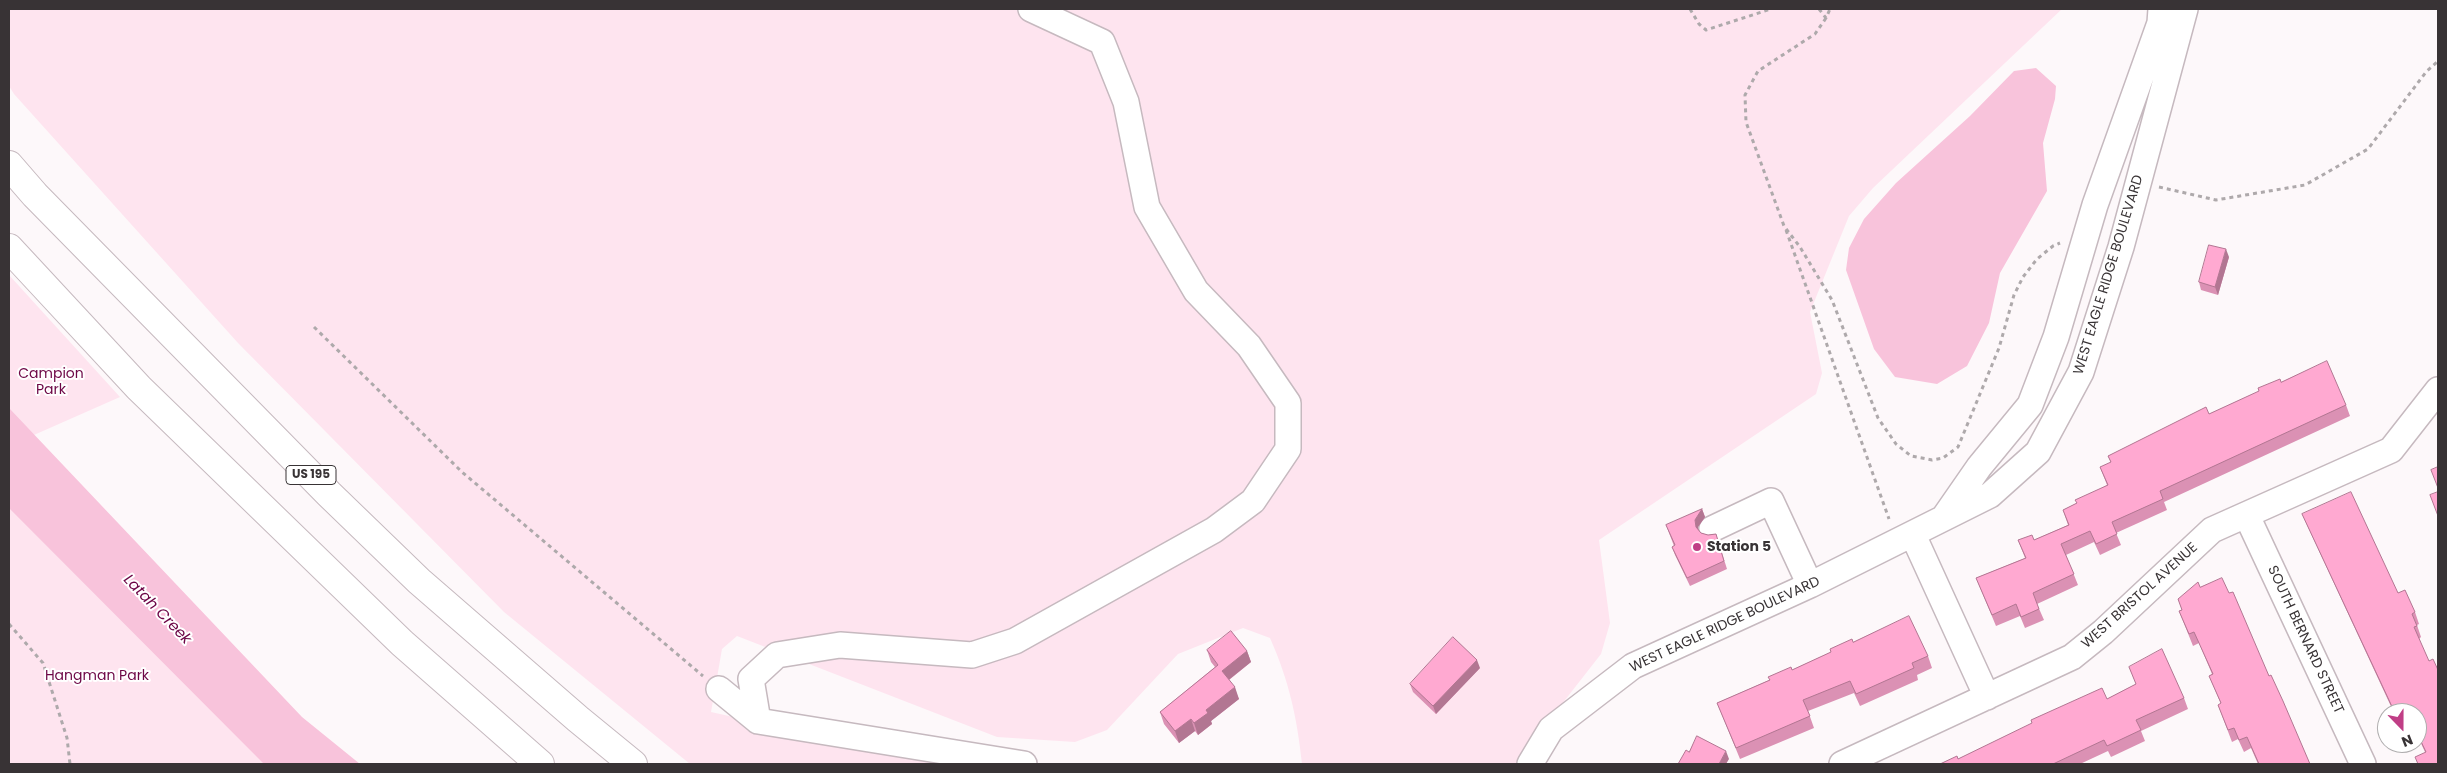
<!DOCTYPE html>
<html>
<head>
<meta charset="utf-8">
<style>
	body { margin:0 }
	#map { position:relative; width:2447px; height:773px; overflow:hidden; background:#fdf8fa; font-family:Poppins,sans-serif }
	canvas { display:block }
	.frame { position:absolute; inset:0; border:10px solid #383335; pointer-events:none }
	.north { position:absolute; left:2377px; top:703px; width:50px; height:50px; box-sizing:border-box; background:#fff; border:1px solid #afadae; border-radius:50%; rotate:158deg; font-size:14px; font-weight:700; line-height:20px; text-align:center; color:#383335 }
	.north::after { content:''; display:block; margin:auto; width:18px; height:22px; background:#c03e86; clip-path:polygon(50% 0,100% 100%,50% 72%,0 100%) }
</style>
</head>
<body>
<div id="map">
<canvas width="2447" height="773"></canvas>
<div class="frame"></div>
<div class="north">N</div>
</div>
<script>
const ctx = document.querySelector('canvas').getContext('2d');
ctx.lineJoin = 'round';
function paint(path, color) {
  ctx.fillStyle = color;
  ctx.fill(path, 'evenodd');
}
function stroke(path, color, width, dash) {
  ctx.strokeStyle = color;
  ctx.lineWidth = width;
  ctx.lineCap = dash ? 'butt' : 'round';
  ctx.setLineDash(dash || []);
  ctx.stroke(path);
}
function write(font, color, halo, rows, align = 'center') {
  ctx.font = font + ' Poppins,sans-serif';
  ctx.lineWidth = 4;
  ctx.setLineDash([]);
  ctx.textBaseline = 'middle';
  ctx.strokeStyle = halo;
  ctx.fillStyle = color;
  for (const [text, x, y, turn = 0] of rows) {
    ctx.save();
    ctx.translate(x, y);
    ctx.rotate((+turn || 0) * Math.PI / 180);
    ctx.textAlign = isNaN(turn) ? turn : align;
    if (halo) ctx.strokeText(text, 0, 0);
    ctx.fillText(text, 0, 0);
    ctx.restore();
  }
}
const green = new Path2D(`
	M9,9H2062L1873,188L1849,216L1810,312L1822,373L1816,394L1599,540L1610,623L1601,654L1515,764H1302C1297,717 1289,681 1270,638L1243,628L1178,654L1107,730L1075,742L997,737L737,636L722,649L711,712L944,764H690L504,612L238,343L14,94L9,86Z
	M9,275L120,397L9,446Z
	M9,457L306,764H9Z`);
const water = new Path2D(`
	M2036,68L2056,86L2055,99L2043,143L2047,191L2000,273L1989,323L1967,366L1937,384L1895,377L1874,349L1846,270L1849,248L1864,219L1896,183L1970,116L2014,71Z
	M9,408L302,717L360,764H264L9,508Z`);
const path = new Path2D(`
	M1690,9L1699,24L1706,30L1771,9
	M1819,9L1826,18L1830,9
	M1826,18L1815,34L1758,71L1745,95L1746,122L1784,226L1800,247L1832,300L1878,418L1896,444L1911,456L1932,460L1943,458L1958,447L1999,348L2014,295L2023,277L2037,259L2053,246L2060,243
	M2159,187L2216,200L2305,185L2368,149L2426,72L2438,61
	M1786,230L1889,519
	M314,327L462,472L703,676
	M9,624L43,663L67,738L70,764`);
const minor = new Path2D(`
	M1945,516L1979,467L2030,405L2056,337L2095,205L2160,23L2161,9
	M2247,516L2363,764
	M1712,529L1771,501L1810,585
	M1913,535L1987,697
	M719,689L758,721L1024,764
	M758,721L751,679L777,655L840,645L972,655L1015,641L1214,530L1253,501L1288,449V403L1249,346L1196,291L1147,207L1126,102L1102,42L1031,9
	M1530,764L1551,729L1633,666L1810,585L1990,495L2038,452L2081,372L2121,247L2185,9
	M1842,764L2072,657L2103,632L2212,530L2391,450L2438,390`);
const highway = new Path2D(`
	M9,165L35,195L329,494L419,581L578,719L633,764
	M9,248L139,388L402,643L540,764`);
const wall = new Path2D(`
	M2229,257L2218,295L2201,290L2199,282Z
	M2281,382L2346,405L2350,416L2164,502L2167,510L2116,533L2121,545L2100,555L2094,542L2066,555L2078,585L2037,604L2044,620L2025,628L2020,616L1996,626L1976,578L2025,558L2018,540H2034L2068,525L2063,510L2077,503L2107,485L2100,467L2111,463L2108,456L2209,414Z
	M1702,509L1705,517L1698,527V529L1701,533L1708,535L1716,534L1727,569L1690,586L1675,555L1672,547L1674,546L1666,525Z
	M2302,514L2398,593L2415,612L2419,624L2417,625L2421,637L2419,639L2438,764L2425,752L2418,737H2417V713H2394L2307,525Z
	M2200,587L2229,593L2269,676L2310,764H2258L2251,748L2244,752L2238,739L2232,742L2218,705L2221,704L2209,676L2212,674L2199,643L2193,646L2179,611L2182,610L2178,599Z
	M1853,642L1928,656L1932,668L1917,675L1918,680L1860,706L1854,693L1808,711L1814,728L1740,759L1717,703L1792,670Z
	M1207,650L1247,651L1251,662L1229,680L1239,699L1211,721L1212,724L1198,735L1195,731L1179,743L1164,724L1160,712L1215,667L1211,662Z
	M2129,667L2184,698L2188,709L2141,731L2145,741L2111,757L2108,751L2080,764H1940L1958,759L2107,699L2136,684Z
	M1480,668L1436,714L1413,692L1410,684Z`);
const shadedWall = new Path2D(`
	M2226,249L2229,257L2218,295L2215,287Z
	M1702,509L1705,517L1698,527L1699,535L1696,527L1695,520Z
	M1247,651L1251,662L1226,682L1222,671Z
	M1477,660L1480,668L1436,714L1433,706Z
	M1235,687L1239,699L1211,721L1212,724L1198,735L1194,723L1206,710Z
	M1191,719L1195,731L1179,743L1175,731Z
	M1726,751L1729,759L1726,764H1719Z`);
const building = new Path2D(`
	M2209,245L2226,249L2215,287L2199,282Z
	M2327,361L2346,405L2160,491L2163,499L2112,522L2117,534L2096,544L2090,531L2061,544L2074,574L2033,593L2039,609L2021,617L2016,604L1992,615L1976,578L2026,558L2018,540L2032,535L2034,540L2069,525L2063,510L2077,503L2075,500L2108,485L2100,467L2111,462L2108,456L2206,407L2209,414L2259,391L2258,388L2280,379L2281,382Z
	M2438,467V488L2431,470Z
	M2351,492L2398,593L2405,590L2415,612L2412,614L2417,626L2414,627L2429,661L2433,659L2438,670V764H2418L2415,757L2426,752L2417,733V713H2395L2302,514Z
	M2438,492V516L2430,495Z
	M1702,509L1695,520L1696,527L1701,533L1708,535L1716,534L1724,561L1687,578L1672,547L1675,545L1666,525Z
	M2222,578L2229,593L2233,592L2269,676L2271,675L2283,701L2310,764H2259L2247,737L2239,740L2234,728L2228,730L2218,705L2221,703L2209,676L2213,674L2194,632L2189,634L2179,611L2182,610L2178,599L2198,582L2200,587Z
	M1909,616L1928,656L1912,663L1914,668L1856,694L1850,681L1803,700L1810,716L1736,748L1717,703L1770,680L1768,677L1791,667L1792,670L1831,652L1830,649L1852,639L1853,642Z
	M1231,631L1247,651L1222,671L1235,687L1206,710L1208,713L1194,723L1191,719L1175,731L1160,712L1218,665L1207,650Z
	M1453,637L1477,660L1433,706L1410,684Z
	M2162,649L2184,698L2136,720L2141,730L2107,746L2104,740L2053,764H1940L1957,756L1958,759L2032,723L2031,720L2102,688L2107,699L2136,684L2129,667Z
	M1697,736L1726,751L1719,764H1678L1686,750L1689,752Z`);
const markers = [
	[1697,547,5,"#c03e86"]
];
const shields = [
	[311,475,50]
];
const shieldNames = [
	["US 195",311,475]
];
const streetNames = [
	["WEST EAGLE RIDGE BOULEVARD",2109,275,-73],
	["WEST BRISTOL AVENUE",2140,596,-42],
	["WEST EAGLE RIDGE BOULEVARD",1725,625,-25],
	["SOUTH BERNARD STREET",2305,640,65]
];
const parkNames = [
	["Campion",51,374],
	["Park",51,390],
	["Hangman Park",97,676]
];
const poiNames = [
	["Station 5",1707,547]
];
const waterNames = [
	["Latah Creek",157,610,46]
];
paint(green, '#fee4ef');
paint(water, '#f8c3db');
stroke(minor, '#c6b9bf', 28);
stroke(highway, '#c6b9bf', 30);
stroke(path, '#aea9ab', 3, [4, 4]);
stroke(minor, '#fff', 25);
stroke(highway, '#fff', 28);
paint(wall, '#db91b4');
paint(shadedWall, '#b27692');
paint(building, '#ffa9d1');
stroke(building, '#b27692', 1);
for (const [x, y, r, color] of markers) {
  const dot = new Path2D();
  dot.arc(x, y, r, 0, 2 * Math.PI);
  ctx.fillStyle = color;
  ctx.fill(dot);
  stroke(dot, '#fff', 2);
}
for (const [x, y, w] of shields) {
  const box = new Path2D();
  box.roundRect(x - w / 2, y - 9.5, w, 19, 4);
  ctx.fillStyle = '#fff';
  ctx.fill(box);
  stroke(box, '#383335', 1);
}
write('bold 12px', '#383335', null, shieldNames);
write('14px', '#383335', '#fff', streetNames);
write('14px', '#6d0746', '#fff', parkNames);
write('bold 14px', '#383335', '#fff', poiNames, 'left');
write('italic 15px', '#6b0445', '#fff', waterNames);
</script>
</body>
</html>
